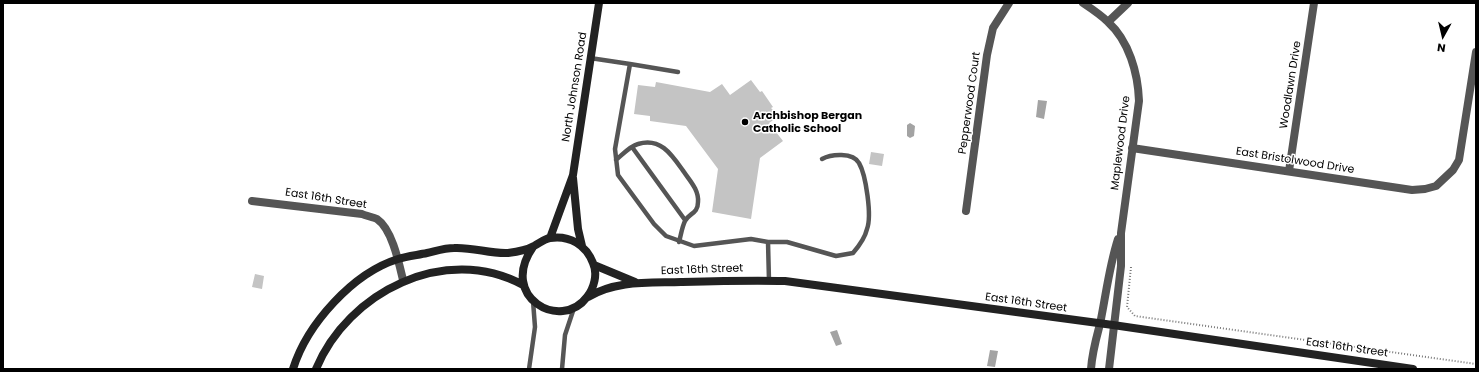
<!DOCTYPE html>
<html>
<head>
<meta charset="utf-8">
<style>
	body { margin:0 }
	#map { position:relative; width:1479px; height:372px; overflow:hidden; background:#fff; font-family:Poppins,sans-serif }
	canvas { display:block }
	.frame { position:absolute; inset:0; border:4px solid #000; pointer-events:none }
	.north { position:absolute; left:1423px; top:16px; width:40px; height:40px; -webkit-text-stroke:3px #fff; paint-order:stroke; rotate:188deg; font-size:11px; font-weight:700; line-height:16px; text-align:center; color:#000 }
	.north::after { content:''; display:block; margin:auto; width:14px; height:18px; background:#000; clip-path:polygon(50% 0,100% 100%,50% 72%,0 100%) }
</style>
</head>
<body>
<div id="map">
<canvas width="1479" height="372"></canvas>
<div class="frame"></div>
<div class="north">N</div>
</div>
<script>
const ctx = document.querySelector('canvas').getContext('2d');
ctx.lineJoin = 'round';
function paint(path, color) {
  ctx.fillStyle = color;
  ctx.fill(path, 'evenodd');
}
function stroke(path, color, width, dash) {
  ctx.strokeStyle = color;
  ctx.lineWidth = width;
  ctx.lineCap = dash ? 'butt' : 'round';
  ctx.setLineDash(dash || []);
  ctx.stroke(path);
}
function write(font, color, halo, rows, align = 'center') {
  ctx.font = font + ' Poppins,sans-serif';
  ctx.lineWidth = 3;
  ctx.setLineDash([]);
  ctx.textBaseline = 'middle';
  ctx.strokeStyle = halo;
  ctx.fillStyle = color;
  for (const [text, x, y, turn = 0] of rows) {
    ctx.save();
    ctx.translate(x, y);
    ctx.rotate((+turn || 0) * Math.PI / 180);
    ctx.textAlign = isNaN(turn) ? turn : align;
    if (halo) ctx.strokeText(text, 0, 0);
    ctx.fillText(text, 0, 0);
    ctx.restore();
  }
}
const water = new Path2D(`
	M1038,100L1047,101L1044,119L1036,117Z
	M910,123L915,126L914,136L910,138L907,136V125Z
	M837,330L842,344L836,346L830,332Z
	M990,350L998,351L995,367L987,366Z`);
const building = new Path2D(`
	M751,80L760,92L762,91L773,107L771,108L779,116L769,123L783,141L760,158L751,219L712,212L718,169L686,126L650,121V116L634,114L638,85L655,87L656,82L710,92L722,84L730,95Z
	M871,152L884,154L882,166L869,164Z
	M255,274L264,276L262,289L252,287Z`);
const path = new Path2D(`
	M1131,267L1127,307L1135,316L1476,364`);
const lane = new Path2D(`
	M590,58L630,64L615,149L618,175L654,224L666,236L694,246L751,239L768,242
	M630,64L678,72
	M632,147L685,220
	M616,160C622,155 630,146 638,144C661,137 672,155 684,172C690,181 699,190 698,202C698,214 689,213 685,221C682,227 681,235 679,242
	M769,281L768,242H787L836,256L853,253C859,246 865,238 867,229C872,216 866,175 859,163C853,152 831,154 822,159
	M529,369L535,327L533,301
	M562,369L565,335L574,308`);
const street = new Path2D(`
	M1083,3C1092,9 1101,15 1108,22C1129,41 1138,73 1139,101L1121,233V266L1109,369
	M1108,22L1128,3
	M1132,148L1412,190L1425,189L1436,186L1453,170L1459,160L1476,52
	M1289,171L1314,3
	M252,201L362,214C366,216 373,217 377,219C392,229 399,263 403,280
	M966,211L987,55L993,28L1009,3
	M1091,369C1092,353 1096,339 1100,324C1106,295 1109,267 1118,239`);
const secondary = new Path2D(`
	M573,178L578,229L582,246
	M550,238L573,175L599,3
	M594,265L635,282
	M588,297C616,280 649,283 681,282C716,281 750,280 785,281L1113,325L1413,369
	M293,369C307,324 353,273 398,259C407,256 418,255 427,253C436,251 445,248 454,248C473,247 490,254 508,253C516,252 527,250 534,246C540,243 544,239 550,238C570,235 586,245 593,263C598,274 594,288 587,297C561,332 498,297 533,247
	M316,369C348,292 445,243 523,285`);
const markers = [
	[745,122,4,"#000"]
];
const streetNames = [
	["Woodlawn Drive",1291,85,-81],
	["North Johnson Road",575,87,-81],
	["Pepperwood Court",970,103,-82],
	["Maplewood Drive",1121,143,-83],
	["East Bristolwood Drive",1295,161,9],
	["East 16th Street",326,199,9],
	["East 16th Street",702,270,-2],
	["East 16th Street",1026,303,8],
	["East 16th Street",1347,348,8]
];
const poiNames = [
	["Archbishop Bergan",753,116],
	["Catholic School",753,129]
];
paint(water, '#a3a3a3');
paint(building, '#c4c4c4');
stroke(path, '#777', 2, [1, 2]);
stroke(lane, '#555', 4.5);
stroke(street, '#555', 8);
stroke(secondary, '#222', 8);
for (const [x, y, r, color] of markers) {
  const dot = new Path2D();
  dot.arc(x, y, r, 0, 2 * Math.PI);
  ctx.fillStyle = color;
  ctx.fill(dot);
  stroke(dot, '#fff', 1.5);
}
write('11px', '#000', '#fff', streetNames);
write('bold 11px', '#000', '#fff', poiNames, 'left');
</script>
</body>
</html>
